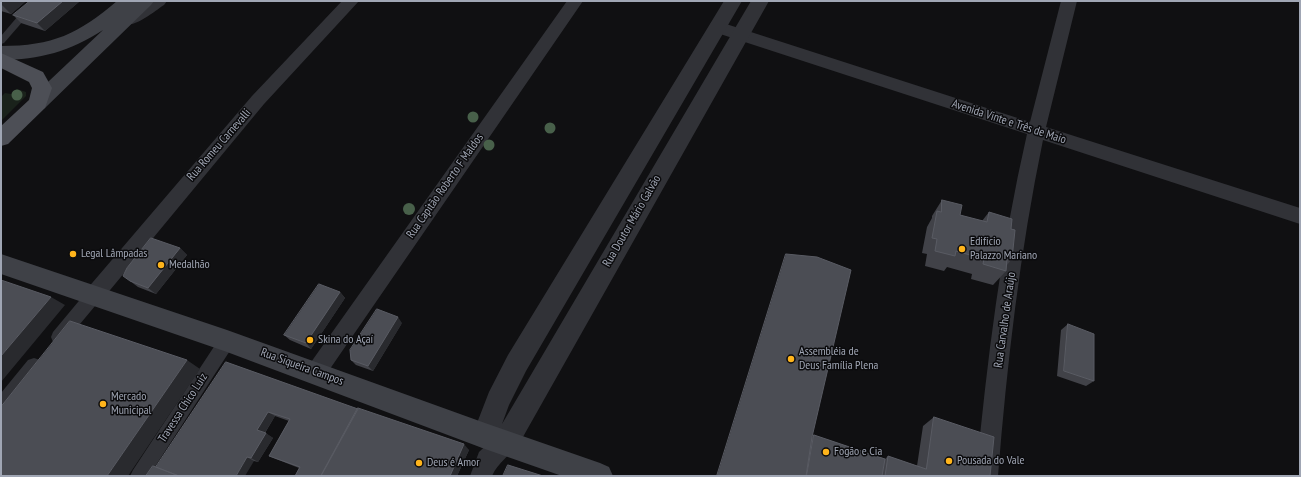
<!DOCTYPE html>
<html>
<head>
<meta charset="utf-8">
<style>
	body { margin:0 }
	#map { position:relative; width:1301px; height:477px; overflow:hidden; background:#101012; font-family:"PT Sans Narrow",sans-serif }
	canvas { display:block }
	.frame { position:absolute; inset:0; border:2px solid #a0a6b4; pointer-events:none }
</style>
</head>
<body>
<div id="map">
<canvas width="1301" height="477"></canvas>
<div class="frame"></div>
</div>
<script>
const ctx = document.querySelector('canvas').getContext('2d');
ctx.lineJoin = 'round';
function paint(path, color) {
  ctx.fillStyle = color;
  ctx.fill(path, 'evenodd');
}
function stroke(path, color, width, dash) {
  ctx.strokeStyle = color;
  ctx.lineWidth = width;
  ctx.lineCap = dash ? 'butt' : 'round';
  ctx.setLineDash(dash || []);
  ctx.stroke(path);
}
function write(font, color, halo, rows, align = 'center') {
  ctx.font = font + ' "PT Sans Narrow",sans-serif';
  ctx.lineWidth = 3;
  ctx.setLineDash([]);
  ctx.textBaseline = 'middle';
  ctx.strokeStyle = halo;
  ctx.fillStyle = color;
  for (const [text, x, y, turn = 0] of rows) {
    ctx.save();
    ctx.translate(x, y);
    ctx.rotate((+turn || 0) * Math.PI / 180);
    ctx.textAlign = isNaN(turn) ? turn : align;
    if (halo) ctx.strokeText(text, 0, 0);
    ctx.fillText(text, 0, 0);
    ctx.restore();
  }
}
const green = new Path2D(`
	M17,89L26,92V96L1,121V97L5,93L11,94Z`);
const service = new Path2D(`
	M21,15L25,18L24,20L4,43L1,44V36L18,16Z`);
const pedestrian = new Path2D(`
	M94,288L100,290L102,295L100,300L65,342L59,345L53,342L51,337L53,332L88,290Z
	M227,333L233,336L235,341L233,346L149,476H130L133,470L221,336Z
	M34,358L40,360L42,366L40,372L7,412L1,414V393L28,360Z`);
const minor = new Path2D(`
	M342,1H359L264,104L101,301L94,304L87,301L84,295L87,289L252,96Z
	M567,1H583L323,379L316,382L309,379L305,372L309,365Z
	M1061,1H1077L1046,127L1300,208V224L1043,140C1020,251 1007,363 998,476H976C987,361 1001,247 1027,134L711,31L709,27L711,23L717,22L723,23L1030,122Z
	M506,431L514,434L517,442C511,456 498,462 492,476H470L479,452L498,434Z`);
const tertiary = new Path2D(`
	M145,1H167L164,5C152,13 134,29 120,24L117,20L120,16Z
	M724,1H742L526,371L509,405L502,424L751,1H769L515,451L506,455L497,451L494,445L485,449L476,445L472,436L489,392L508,355Z`);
const secondary = new Path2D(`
	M117,1H154L151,5L45,108L38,110L31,108L28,103L31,98L103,30C71,51 39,60 1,60V46C53,46 78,34 117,1Z
	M1,254L227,330L485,423L600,463L609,467L613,476H562L485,449L227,352L1,274Z`);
const primary = new Path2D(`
	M1,53L43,72L52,88L45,108L8,144L1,146V126L29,100L32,88L29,82L1,68Z`);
const trees = [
	[17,95,5.5],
	[473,117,5.5],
	[550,128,5.5],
	[489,145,5.5],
	[409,209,6]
];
const wall = new Path2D(`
	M1,1H26L11,14L1,11Z
	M30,1H80L45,31L21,23L13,15Z
	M942,200L960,215L982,221L989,212L1011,229L1012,259L1007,265L1006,271L993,285L971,279L972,274L947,267L944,271L925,266L927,254L922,253L927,227L932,218V216Z
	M180,248L187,255L156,294L138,287L130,281Z
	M340,292L345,298L311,349L290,340L284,335Z
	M402,323L373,371L356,365L351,360Z
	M1068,324L1094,381L1086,386L1057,376L1061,330Z
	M226,362L469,450L457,476H295L299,468L276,459L269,456L289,421L275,416L265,433L273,438L258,462L254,461L156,467Z
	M934,417L990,476H717L812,437L814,435L885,459L888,456L917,466L923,426Z`);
const shadedWall = new Path2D(`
	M2,1H26L11,14L1,4Z
	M63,1H80L45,31L37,23Z
	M180,248L187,255L156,294L148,288Z
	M340,292L345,298L311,349L306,343Z
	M51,297L65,305L1,382V356Z
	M398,317L402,323L373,371L368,366Z
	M187,360L200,369L128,476H107Z
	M268,412L275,416L264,434L257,430Z
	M266,433L273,438L258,462L251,458Z
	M464,444L469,450L457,476H450Z
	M247,457L254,461L245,476H236Z`);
const building = new Path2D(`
	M30,1H63L37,23L13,15Z
	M942,200L962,205L960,215L987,222L989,212L1012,219L1011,229L1015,230L1012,259L1007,258L1006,271L983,264L984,259L956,251L955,256L935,251L937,239L932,238L937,211L941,212Z
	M151,238L180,248L148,288L130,281L123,276L127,268Z
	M786,254L817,257L851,270L812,437L806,476H717Z
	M1,280L51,297L1,356Z
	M319,284L340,292L306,343L284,335Z
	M377,309L398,317L368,366L351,360L350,350Z
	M70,321L187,360L107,476H1V407Z
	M1068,324L1094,334V381L1064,371Z
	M226,362L358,409L321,476H295L300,467L269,456L290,419L268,412L257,430L266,433L251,458L247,457L236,476H179L156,467Z
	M358,408L464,444L450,476H321Z
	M934,417L994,437L990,476H885L888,456L926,469Z
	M814,435L885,459L882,476H807Z
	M508,465L543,476H503Z
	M153,466L179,476H146Z`);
const markers = [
	[962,249,4,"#ffb41b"],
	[73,254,4,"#ffb41b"],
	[161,265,4,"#ffb41b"],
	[310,340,4,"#ffb41b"],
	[791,359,4,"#ffb41b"],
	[103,404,4,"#ffb41b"],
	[826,452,4,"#ffb41b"],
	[949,461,4,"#ffb41b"],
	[419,463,4,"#ffb41b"]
];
const streetNames = [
	["Avenida Vinte e Três de Maio",1009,122,18],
	["Rua Romeu Carnevalli",219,145,-49],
	["Rua Capitão Roberto F Maldos",445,186,-55],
	["Rua Doutor Mário Galvão",632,221,-60],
	["Rua Carvalho de Araújo",1005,320,-82],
	["Rua Siqueira Campos",302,367,20],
	["Travessa Chico Luiz",183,408,-57]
];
const poiNames = [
	["Edifício",970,242],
	["Palazzo Mariano",970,256],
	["Legal Lâmpadas",81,254],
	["Medalhão",169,265],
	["Skina do Açaí",318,340],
	["Assembléia de",799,352],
	["Deus Família Plena",799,366],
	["Mercado",111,397],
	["Municipal",111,411],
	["Fogão e Cia",834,452],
	["Pousada do Vale",957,461],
	["Deus é Amor",427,463]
];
paint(green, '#1a221b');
paint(service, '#313237');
paint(pedestrian, '#313237');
paint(minor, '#313237');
paint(tertiary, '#313237');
paint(secondary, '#3f4147');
paint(primary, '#4d4f56');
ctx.fillStyle = '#48604a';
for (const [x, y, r] of trees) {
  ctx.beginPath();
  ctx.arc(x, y, r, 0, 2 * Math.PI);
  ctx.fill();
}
paint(wall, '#414248');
paint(shadedWall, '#292a2e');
paint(building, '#4b4d54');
stroke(building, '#595b63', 1);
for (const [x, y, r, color] of markers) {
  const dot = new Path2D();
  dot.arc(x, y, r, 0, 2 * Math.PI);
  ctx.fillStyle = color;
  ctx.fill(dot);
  stroke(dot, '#0b0b0d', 1.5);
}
write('12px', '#a0a6b4', '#0b0b0d', streetNames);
write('12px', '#a0a6b4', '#0b0b0d', poiNames, 'left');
</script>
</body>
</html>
